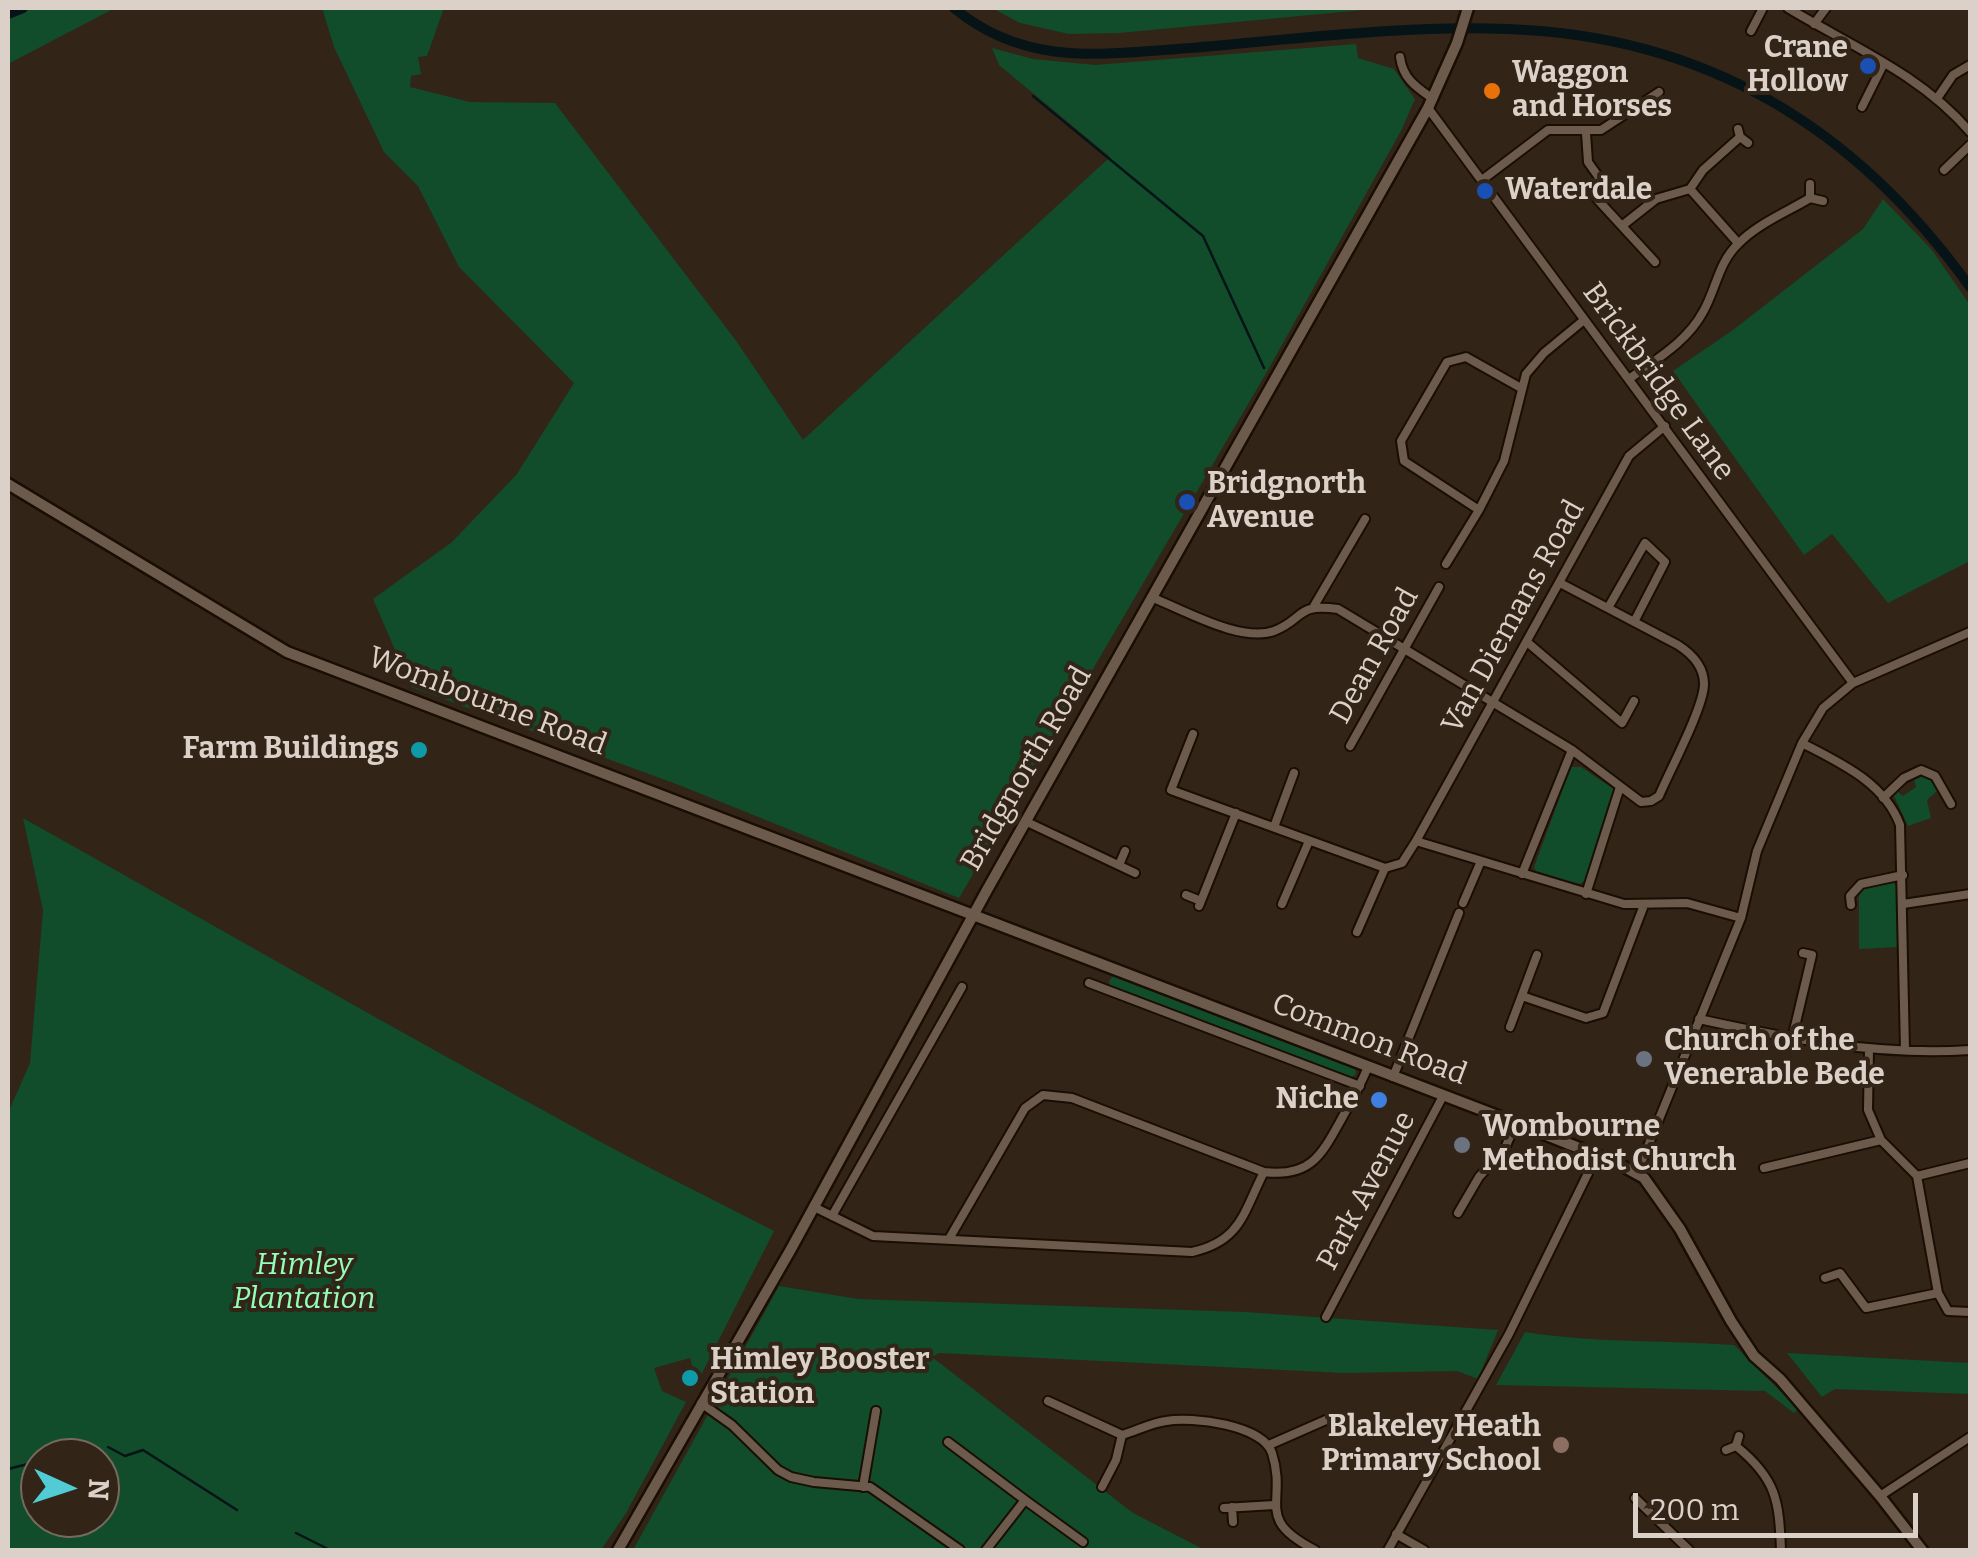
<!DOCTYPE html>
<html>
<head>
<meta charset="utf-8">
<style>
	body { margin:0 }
	#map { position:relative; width:1978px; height:1558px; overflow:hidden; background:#332418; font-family:Bitter,serif }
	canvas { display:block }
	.frame { position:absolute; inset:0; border:10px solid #dbd1c9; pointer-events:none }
	.north { position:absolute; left:20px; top:1438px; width:100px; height:100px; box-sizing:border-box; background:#332418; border:2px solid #76695f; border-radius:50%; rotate:93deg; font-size:28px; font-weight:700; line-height:40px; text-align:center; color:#dbd1c9 }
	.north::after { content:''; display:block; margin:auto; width:35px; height:45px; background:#51ccd4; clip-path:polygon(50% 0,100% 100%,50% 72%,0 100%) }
	.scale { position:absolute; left:1633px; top:1493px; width:285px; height:45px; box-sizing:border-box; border:5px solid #dbd1c9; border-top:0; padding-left:12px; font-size:30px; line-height:35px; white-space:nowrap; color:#dbd1c9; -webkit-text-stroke:8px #332418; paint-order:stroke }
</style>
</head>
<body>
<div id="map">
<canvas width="1978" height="1558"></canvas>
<div class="frame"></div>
<div class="north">N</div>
<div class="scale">200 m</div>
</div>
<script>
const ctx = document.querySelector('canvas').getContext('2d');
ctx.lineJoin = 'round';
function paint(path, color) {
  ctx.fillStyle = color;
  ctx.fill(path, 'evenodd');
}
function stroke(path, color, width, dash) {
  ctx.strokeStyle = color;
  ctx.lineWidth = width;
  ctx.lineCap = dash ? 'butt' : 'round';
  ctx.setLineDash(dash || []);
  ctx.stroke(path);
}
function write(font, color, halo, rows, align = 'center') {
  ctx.font = font + ' Bitter,serif';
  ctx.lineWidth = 8;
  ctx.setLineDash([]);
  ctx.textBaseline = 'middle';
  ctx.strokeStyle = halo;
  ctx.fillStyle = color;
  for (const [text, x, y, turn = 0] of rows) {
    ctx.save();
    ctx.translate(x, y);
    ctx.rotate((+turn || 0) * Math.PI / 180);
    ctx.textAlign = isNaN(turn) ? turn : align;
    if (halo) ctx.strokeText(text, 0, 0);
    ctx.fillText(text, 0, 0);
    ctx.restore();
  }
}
const green = new Path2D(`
	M32,8H115L8,64V19Z
	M322,8H444L427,56L418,57L421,74L411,76L410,87L470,102L555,103L737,342L803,440L1110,157L999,65L992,48L1033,59L1095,65L1356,44L1358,58L1394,69L1415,99L1402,129L1268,370L959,898L679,785L411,687L373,599L452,542L517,474L574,383L459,267L418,186L384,152L334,47Z
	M992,8H1385L1119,33L1069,34L1020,23Z
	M1883,199L1932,250L1970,305V561L1888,603L1832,534L1804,555L1673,371L1733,330L1863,229Z
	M1571,767H1581L1615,790L1585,880L1580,884L1536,872L1534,867Z
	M1922,776L1931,780L1937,791L1927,800L1931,818L1908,826L1894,796L1898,792L1903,796L1916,787L1914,780Z
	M23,818C208,922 392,1028 579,1130C643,1166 709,1197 774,1231L697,1383L690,1358L654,1368L662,1391L686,1402L626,1513L601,1550H8V1113L30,1063L43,910ZM40,1458H100V1518H40Z
	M1892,882L1897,886L1898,947L1859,949V895L1862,889Z
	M1113,976L1355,1069L1356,1074L1352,1077L1110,986L1109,981Z
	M779,1286L858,1299L1245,1312L1498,1330L1478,1379L1457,1371L1344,1373L939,1353L932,1357L1133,1513L1205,1550H633Z
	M1525,1332C1594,1343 1664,1340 1734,1345L1798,1409L1794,1413L1765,1391L1496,1385Z
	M1787,1353L1970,1363V1394L1835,1389L1822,1397Z`);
const stream = new Path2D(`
	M1033,96L1203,236L1264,368
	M108,1447L125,1456L143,1450L237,1510
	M53,1458L85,1450
	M8,1469L40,1461
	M296,1533L330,1550`);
const canal = new Path2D(`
	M954,8C1026,68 1104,54 1191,48C1296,39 1402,25 1508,29C1707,36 1856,128 1970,287
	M8,14L23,8`);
const street = new Path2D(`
	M1788,8C1851,46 1922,75 1970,132
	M1814,24L1826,8
	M1751,31L1763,8
	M1400,57C1403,79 1416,87 1433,99
	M1938,97L1953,75L1970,65
	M1862,107L1884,63
	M1428,108L1853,683
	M1738,129L1740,137L1748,143
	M1586,133L1588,162L1600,179
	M1944,170L1970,145
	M1482,180L1548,130H1601L1659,92
	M1810,184V198L1823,201
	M1597,199L1655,262
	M1623,225L1656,199L1690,189
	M1738,243L1690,189L1703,170L1740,137
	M1629,379C1655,360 1687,342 1703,312C1716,290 1718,263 1738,244C1757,224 1787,212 1810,198
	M1521,388L1466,357L1447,362L1401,441L1404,461L1479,510L1504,461L1526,374L1544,353L1584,320
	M1446,564L1479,510
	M1153,598C1184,610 1241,643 1274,631C1305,619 1295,603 1338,609L1572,750L1641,802L1651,801L1659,796C1669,772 1704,707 1704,684C1704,667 1692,654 1678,645L1560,583
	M1314,606L1365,519
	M1608,608L1645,543L1665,562L1634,622
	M1527,642L1622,723L1634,701
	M1193,734L1171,790L1385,868L1402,863L1416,841L1624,904L1687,903L1741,918
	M1802,743C1840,763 1884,782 1900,825L1905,1050
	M1350,746L1439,587
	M1883,798L1904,778L1921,770L1935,776L1951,804
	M1027,822L1135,873
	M1274,827L1294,773
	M1416,841L1629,456L1665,426
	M1119,865L1125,851
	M1522,874L1572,750
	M1586,894L1620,787
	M1186,895L1201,901
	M1463,903L1481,861
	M1282,904L1309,841
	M1903,904L1970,894
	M1851,905L1850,896L1861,884L1903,875
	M1199,906L1236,813
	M1357,932L1385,868
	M1089,983L1360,1086
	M1522,996L1586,1018L1603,1013L1644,905
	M1699,1019C1789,1039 1878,1056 1970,1050
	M1510,1027L1537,955
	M1792,1039L1812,955L1803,953
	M1869,1049L1868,1110L1881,1140L1917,1176L1938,1293L1948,1311L1970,1312
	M1393,1077L1459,913
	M1764,1168L1881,1140
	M1637,1173L1741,918L1757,851L1802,743L1823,708L1853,683L1970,632
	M1917,1176L1970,1163
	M814,1207L873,1236L1192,1252C1241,1241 1243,1213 1264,1172
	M1458,1213L1479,1177L1505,1148L1516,1123
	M832,1216L962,987
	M949,1239L1025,1108L1043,1095L1072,1098L1264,1172C1311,1178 1322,1154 1342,1118C1351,1102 1360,1086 1367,1069
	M1825,1278L1840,1273L1866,1308L1938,1293
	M1326,1317L1443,1096
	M1048,1401L1122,1435C1136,1431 1151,1423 1166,1421C1192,1416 1263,1425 1272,1453C1288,1503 1253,1518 1315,1550
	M701,1403L732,1425L778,1470L791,1477L814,1482L870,1487L960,1550
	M948,1442L1025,1500L986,1550
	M1269,1445L1335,1416
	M1736,1446C1777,1479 1779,1501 1781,1550
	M1726,1450L1736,1446L1739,1436
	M863,1487L876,1411
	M1102,1487L1116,1460L1122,1435
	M1880,1496L1970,1437
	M1635,1498L1689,1550
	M1025,1500L1083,1542
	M1232,1507L1233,1522
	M1224,1508L1274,1505
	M1396,1534L1424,1550
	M1388,1550L1509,1334L1597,1155`);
const secondary = new Path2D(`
	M8,484L287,652L1516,1123L1617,1163L1644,1178L1680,1229L1731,1321L1754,1356L1780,1379L1880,1496L1922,1550
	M618,1550L791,1249L987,890L1428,108L1457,43L1468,8`);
const markers = [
	[1868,66,10,"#1a4fb4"],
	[1492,91,10,"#e8710a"],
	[1485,191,10,"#1a4fb4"],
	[1187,502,10,"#1a4fb4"],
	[419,750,10,"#0f9aa8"],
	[1644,1059,10,"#6b7280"],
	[1379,1100,10,"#3f7fe0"],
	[1462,1145,10,"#6b7280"],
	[690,1378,10,"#0f9aa8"],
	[1561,1445,10,"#8d6e63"]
];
const poiNames = [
	["Crane",1848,49,"right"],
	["Hollow",1848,83,"right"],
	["Waggon",1512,74],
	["and Horses",1512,108],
	["Waterdale",1505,191],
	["Bridgnorth",1207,485],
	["Avenue",1207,519],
	["Farm Buildings",399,750,"right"],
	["Church of the",1664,1042],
	["Venerable Bede",1664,1076],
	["Niche",1359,1100,"right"],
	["Wombourne",1482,1128],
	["Methodist Church",1482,1162],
	["Himley Booster",710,1361],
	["Station",710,1395],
	["Blakeley Heath",1541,1428,"right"],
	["Primary School",1541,1462,"right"]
];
const streetNames = [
	["Brickbridge Lane",1658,382,54],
	["Van Diemans Road",1514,617,-61],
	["Dean Road",1375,656,-61],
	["Wombourne Road",487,702,21],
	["Bridgnorth Road",1027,769,-60],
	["Common Road",1369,1040,21],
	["Park Avenue",1367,1191,-62]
];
const parkNames = [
	["Himley",304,1266],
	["Plantation",304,1300]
];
paint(green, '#114c2b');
stroke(stream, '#061418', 2.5);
stroke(canal, '#061418', 10);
stroke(street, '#1a0d03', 12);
stroke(secondary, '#1a0d03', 15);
stroke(street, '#6c5b4d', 8);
stroke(secondary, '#6c5b4d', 10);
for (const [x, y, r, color] of markers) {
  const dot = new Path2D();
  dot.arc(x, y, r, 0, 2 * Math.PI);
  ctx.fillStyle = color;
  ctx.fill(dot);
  stroke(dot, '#332418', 4);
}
write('bold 30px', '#dbd1c9', '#332418', poiNames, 'left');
write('30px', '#dbd1c9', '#332418', streetNames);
write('italic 30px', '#94feb8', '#332418', parkNames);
</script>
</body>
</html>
